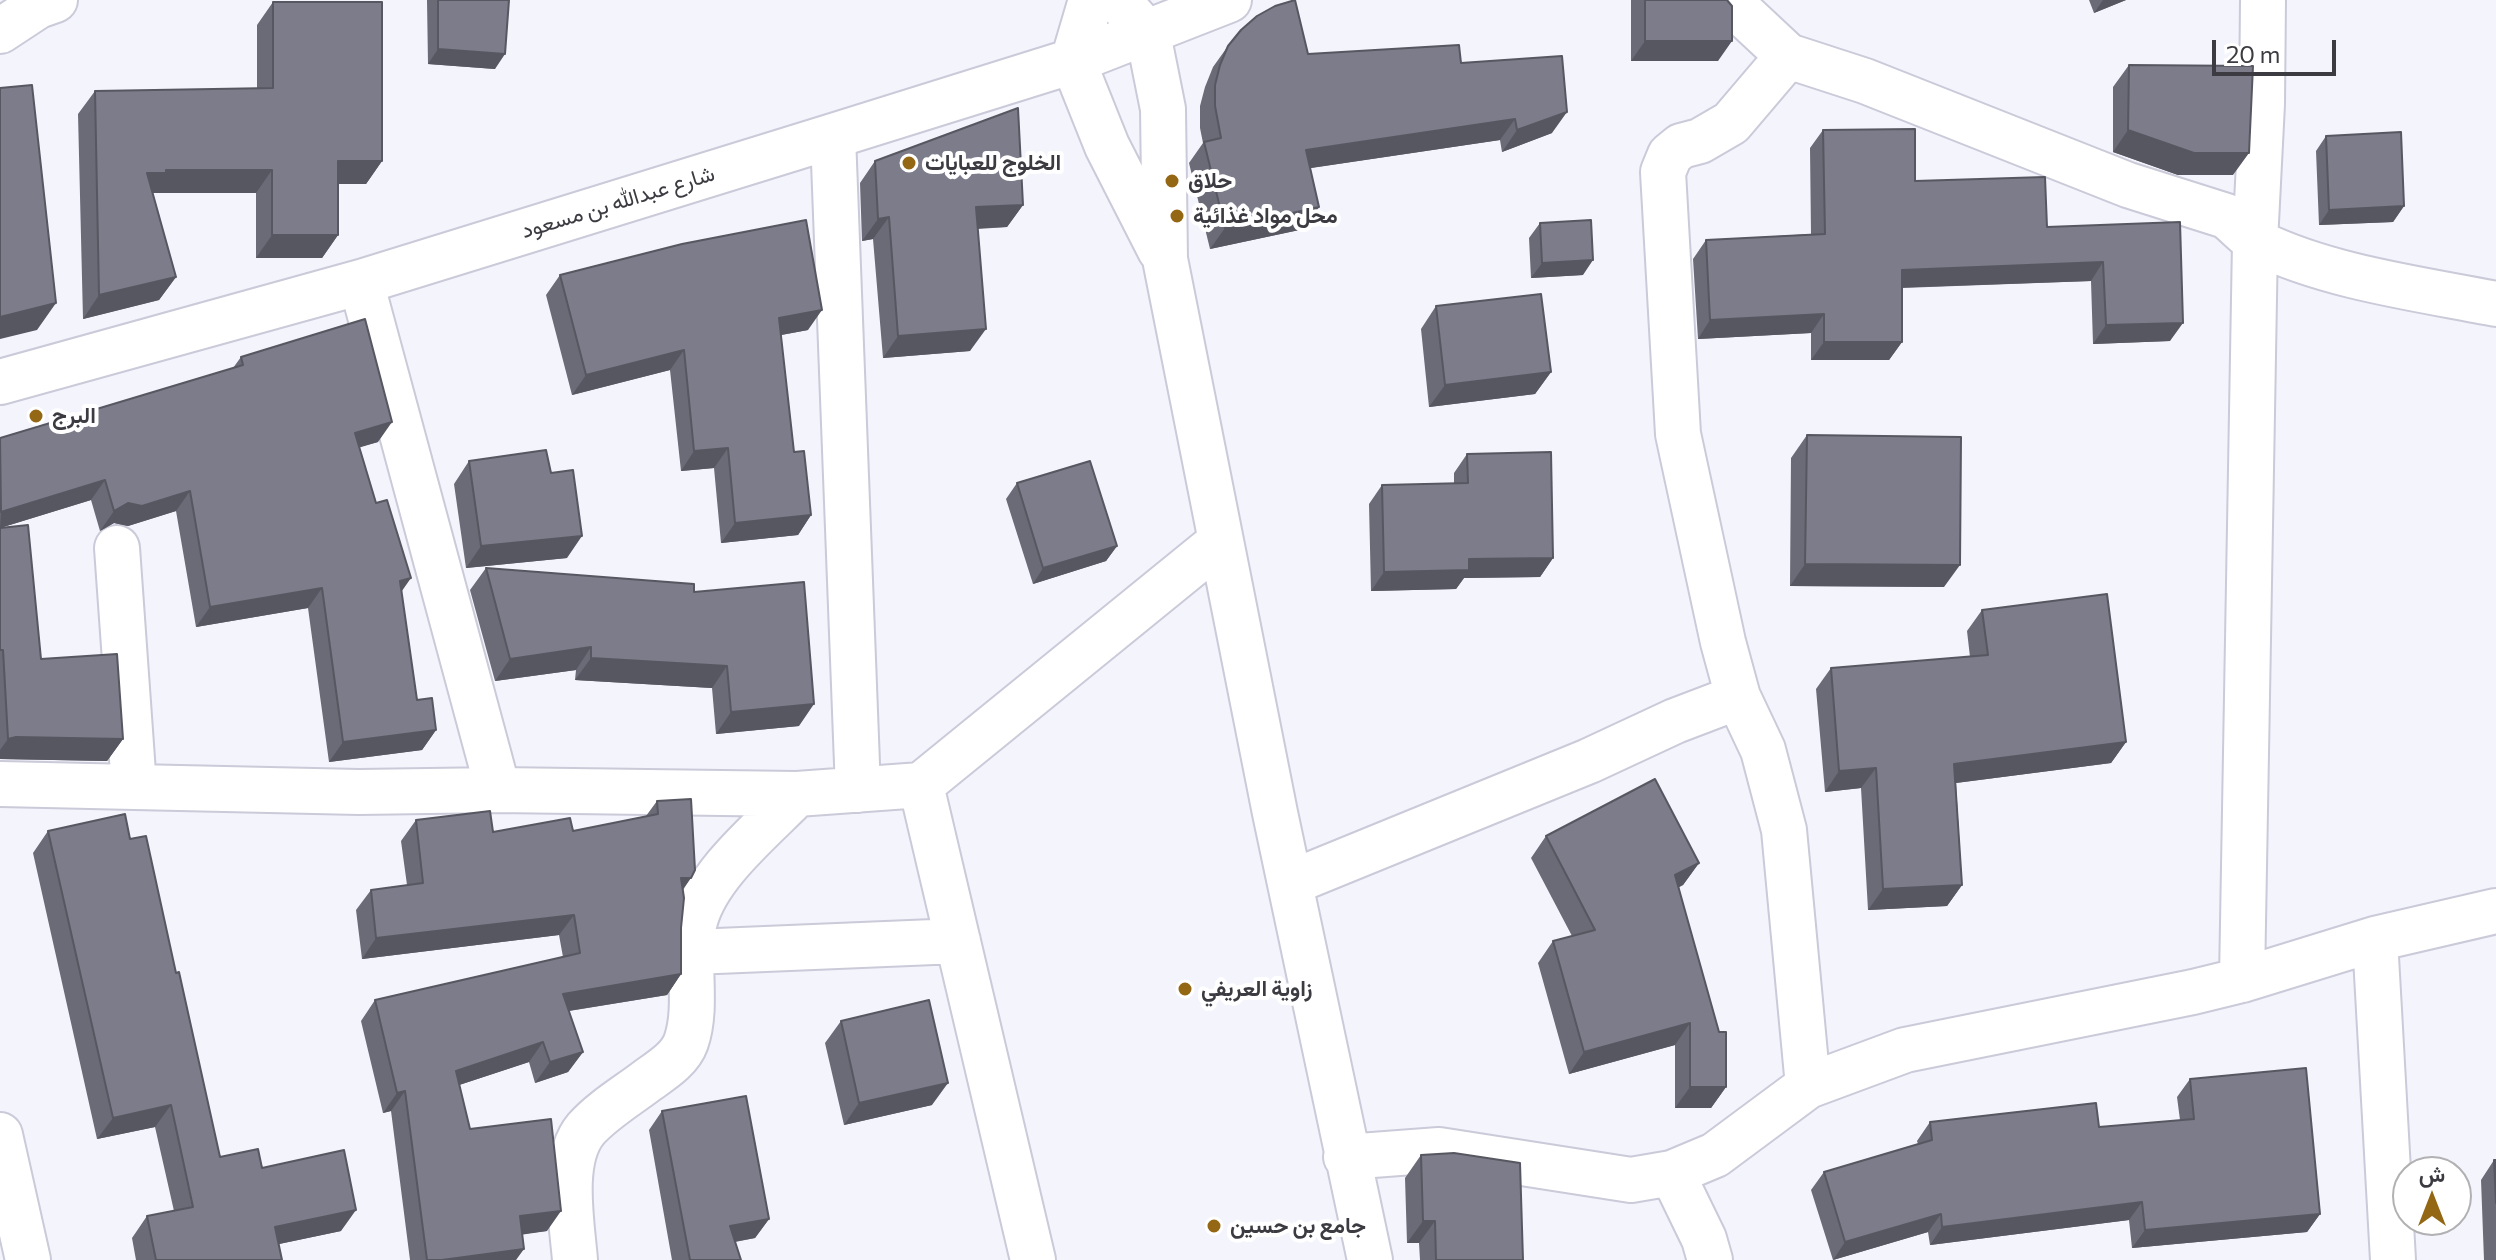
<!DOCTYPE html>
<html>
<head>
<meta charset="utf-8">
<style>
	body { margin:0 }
	#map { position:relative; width:2496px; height:1260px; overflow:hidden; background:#f4f4fd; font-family:Commissioner,Vazirmatn,sans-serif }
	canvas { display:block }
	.north { position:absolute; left:2392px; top:1156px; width:80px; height:80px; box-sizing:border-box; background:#fff; border:2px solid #b1b1b3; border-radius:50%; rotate:0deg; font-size:22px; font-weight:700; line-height:32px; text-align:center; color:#3b3b41 }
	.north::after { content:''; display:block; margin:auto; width:28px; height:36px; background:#946714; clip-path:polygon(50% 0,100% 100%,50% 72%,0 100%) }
	.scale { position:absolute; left:2212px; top:40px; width:124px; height:36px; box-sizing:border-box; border:4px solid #3b3b41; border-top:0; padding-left:10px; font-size:24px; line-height:28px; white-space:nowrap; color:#3b3b41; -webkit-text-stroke:6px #fff; paint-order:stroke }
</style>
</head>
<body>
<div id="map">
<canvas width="2496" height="1260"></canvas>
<div class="north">ش</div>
<div class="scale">20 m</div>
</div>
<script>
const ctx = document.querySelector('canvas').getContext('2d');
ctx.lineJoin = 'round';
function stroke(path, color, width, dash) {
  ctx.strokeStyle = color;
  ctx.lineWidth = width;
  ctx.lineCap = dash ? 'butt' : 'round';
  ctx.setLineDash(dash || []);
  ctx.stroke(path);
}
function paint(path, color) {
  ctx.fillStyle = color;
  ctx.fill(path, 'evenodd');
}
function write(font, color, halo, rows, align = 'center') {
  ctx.font = font + ' Commissioner,Vazirmatn,sans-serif';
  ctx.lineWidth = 8;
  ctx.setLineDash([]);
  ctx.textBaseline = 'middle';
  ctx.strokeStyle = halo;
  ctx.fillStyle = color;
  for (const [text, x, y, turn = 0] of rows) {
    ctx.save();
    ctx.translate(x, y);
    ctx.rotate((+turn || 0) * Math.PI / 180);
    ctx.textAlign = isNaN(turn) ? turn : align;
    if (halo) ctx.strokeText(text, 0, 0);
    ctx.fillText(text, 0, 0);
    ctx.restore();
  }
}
const minor = new Path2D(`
	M1091,0L1073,61L1107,146L1160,250
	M1118,0L1148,34L1163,109L1165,259L1275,813L1370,1260
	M1728,0L1788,56L1865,81L2128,185L2226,216C2237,224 2248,238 2259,243C2328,277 2420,289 2496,304
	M0,31L38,6L55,0
	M1788,56L1731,123L1700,141L1681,146L1670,155L1663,172L1678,434L1723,642L1738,697L1763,750L1784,830L1808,1086
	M833,136L858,790
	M361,282L498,790
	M0,382L361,282L833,136L1073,61L1229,0
	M117,548L134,787
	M0,784L359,792L498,790L797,794L921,785L1221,541
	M921,785L1033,1260
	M1290,883L1589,761L1675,721L1738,697
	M2375,939L2393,1260
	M693,952L958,941
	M2242,980L2255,242L2262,104L2263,0
	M0,1135L28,1260
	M1346,1157L1439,1150L1631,1180L1672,1173L1715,1155L1808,1086L1905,1050L2193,992L2242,980L2375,939L2496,911
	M1672,1173L1704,1239L1710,1260
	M575,1260C572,1223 560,1160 586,1129C603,1110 627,1096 648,1080C662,1070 680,1059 686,1042C699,1005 685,957 695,921C707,874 763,829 797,794`);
const wall = new Path2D(`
	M427,0H509L495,69L428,64Z
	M1631,0H1727L1718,61H1631Z
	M2089,0H2126L2094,13Z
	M273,2L382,161L366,184H338V235L322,258H256V193H153L176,277L159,300L83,319L78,114L95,91L257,89V25Z
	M1228,46L1308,54L1461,63L1552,133L1502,152L1500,140L1310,168L1304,229L1210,249L1189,163L1203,143L1200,128V106L1205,87L1213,67Z
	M2129,65L2233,175H2178L2113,152V87Z
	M1823,130L1915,181L2047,227L2180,222L2170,341L2093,344L2091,281L1902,288V342L1889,360H1811V333L1698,339L1693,259L1706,240L1811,234L1810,148Z
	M2326,136L2404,206L2393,222L2319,225L2316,151Z
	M875,161L1023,205L1007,227L978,229L970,351L883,358L873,239L862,241L860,183Z
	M1540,223L1583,275L1531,278L1529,238Z
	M560,275L808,330L781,335L794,452L811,515L798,535L721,543L714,468L681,471L670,370L572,395L546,295Z
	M1436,306L1551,372L1535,394L1429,407L1421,329Z
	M241,357L378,442L359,447L401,592L417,700L436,730L422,750L329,762L308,608L196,627L176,511L128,526L114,523L100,531L91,500L0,528V438L233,368Z
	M1807,435L1944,587L1790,586L1791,458Z
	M1467,454L1553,558L1540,577L1464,578L1456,589L1371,591L1369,504L1382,485L1454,483V473Z
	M469,461L567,558L466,568L454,484Z
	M1017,483L1117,546L1106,561L1033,584L1006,499Z
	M0,528L41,659L123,739L107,761L0,759Z
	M486,568L694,592L799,726L716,734L712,688L575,680L576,670L495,681L470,590Z
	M1982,610L2126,742L2111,763L1956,783L1962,885L1947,906L1868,910L1861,788L1825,792L1816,689L1831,668L1970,657L1967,631Z
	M657,801L683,889L681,928V974L667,995L569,1011L583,1052L568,1072L535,1083L529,1062L459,1085L470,1129L547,1231L522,1234L516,1260H410L391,1111L383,1113L361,1021L375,1000L563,957L559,935L362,959L356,910L371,890L407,885L401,841L416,820L493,832L573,831L646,816Z
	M48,831L130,839L176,973L220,1157L262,1168L341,1231L279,1244L282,1260H136L132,1238L147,1216L174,1211L155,1127L97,1139L33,853Z
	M1546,836L1699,863L1683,885L1679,887L1726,1087L1711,1108H1675V1045L1569,1074L1538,963L1553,941L1572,936L1531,858Z
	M841,1021L932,1105L844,1125L825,1043Z
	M2190,1079L2320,1214L2307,1232L2132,1248L2129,1220L1930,1245L1928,1232L1833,1260L1811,1190L1824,1172L1918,1144L1917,1141L1930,1122L2099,1127L2180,1120L2177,1097Z
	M662,1111L769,1219L755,1238L735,1242L741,1260H672L649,1130Z
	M1421,1155L1523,1260H1420L1419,1243H1407L1405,1178Z
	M2494,1160H2496V1260H2484L2481,1180Z`);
const shadedWall = new Path2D(`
	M2103,0H2126L2094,13Z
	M1645,41H1732L1718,61H1631Z
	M438,49L505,54L495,69L428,64Z
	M1567,112L1552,133L1502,152L1517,130Z
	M1515,119L1500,140L1291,171L1306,150Z
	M2128,130L2249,153L2233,175H2178L2113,152Z
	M338,161H382L366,184H322Z
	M166,170H272L256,193H153L147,173Z
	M1023,205L1007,227L961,229L976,207Z
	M2404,206L2393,222L2319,225L2329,210Z
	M1319,207L1304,229L1210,249L1225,228Z
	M889,217L873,239L862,241L878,219Z
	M272,235H338L322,258H256Z
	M1593,260L1583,275L1531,278L1542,263Z
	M2103,262L2091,281L1889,288L1902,270Z
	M176,277L159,300L83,319L99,295Z
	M56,303L37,330L0,339V317Z
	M822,310L808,330L765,338L779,318Z
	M1824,314L1811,333L1698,339L1710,320Z
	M2183,323L2170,341L2093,344L2106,325Z
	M986,329L970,351L883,358L898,336Z
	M1824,342H1902L1889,360H1811Z
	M684,350L670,370L572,395L586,375Z
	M1551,372L1535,394L1429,407L1445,385Z
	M392,422L378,442L341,453L355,433Z
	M728,448L714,468L681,471L694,451Z
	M105,480L91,500L0,528L1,512Z
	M190,491L176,511L128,526L114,523L100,531L114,511L128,503Z
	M811,515L798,535L721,543L735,523Z
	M582,536L567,558L466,568L481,546Z
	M1117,546L1106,561L1033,584L1043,568Z
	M1553,558L1540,577L1464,578L1456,589L1371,591L1384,572L1469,559Z
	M1805,564L1960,565L1944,587L1790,586Z
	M411,578L397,598L400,581Z
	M322,588L308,608L196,627L210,607Z
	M591,647L576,670L495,681L510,659Z
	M591,658L727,666L712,688L575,680Z
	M814,704L799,726L716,734L731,712Z
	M436,730L422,750L329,762L343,742Z
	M16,737L123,739L107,761L0,759V750L8,739Z
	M2126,742L2111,763L1940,785L1954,764Z
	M1876,768L1861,788L1825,792L1839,771Z
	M1699,863L1683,885L1660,897L1675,875Z
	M681,878H691L677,898Z
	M1962,885L1947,906L1868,910L1883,889Z
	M574,915L559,935L362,959L376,938Z
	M681,974L667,995L549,1014L563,994Z
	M1690,1023L1675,1045L1569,1074L1584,1052Z
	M543,1042L529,1062L441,1091L456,1071Z
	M583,1052L568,1072L535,1083L550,1062Z
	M948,1083L932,1105L844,1125L859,1103Z
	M1690,1087H1726L1711,1108H1675Z
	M405,1091L391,1111L383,1113L397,1093Z
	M171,1105L155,1127L97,1139L113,1118Z
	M2142,1202L2129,1220L1930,1245L1942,1227Z
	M356,1210L341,1231L260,1248L275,1227Z
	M561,1211L547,1231L506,1237L520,1216Z
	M1941,1214L1928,1232L1833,1260L1845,1242Z
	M2320,1214L2307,1232L2132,1248L2145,1230Z
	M769,1219L755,1238L716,1245L730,1226Z
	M1423,1221H1435L1419,1243H1407Z
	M524,1249L516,1260H442Z`);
const building = new Path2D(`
	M438,0H509L505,54L438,49Z
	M1295,0L1308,54L1459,45L1461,63L1562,56L1567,112L1517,130L1515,119L1306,150L1319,207L1225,228L1204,142L1221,138L1215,106V85L1220,65L1228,46L1241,30L1257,16L1275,6Z
	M1645,0H1727L1732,6V41H1645Z
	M273,2H382V161H338V235H272V170H166V173H147L176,277L99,295L95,91L273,88Z
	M2129,65L2253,66L2249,153H2194L2128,130Z
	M32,85L56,303L0,317V88Z
	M1018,108L1023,205L976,207L986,329L898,336L889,217L878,219L875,161Z
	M1915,129V181L2045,177L2047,227L2180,222L2183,323L2106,325L2103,262L1902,270V342H1824V314L1710,320L1706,240L1825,234L1823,130Z
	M2401,132L2404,206L2329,210L2326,136Z
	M806,220L822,310L779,318L794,452L804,451L811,515L735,523L728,448L694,451L684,350L586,375L560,275L682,244Z
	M1591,220L1593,260L1542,263L1540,223Z
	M1541,294L1551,372L1445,385L1436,306Z
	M365,319L392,422L355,433L376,503L387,500L411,578L400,581L417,700L432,698L436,730L343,742L322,588L210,607L190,491L142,506L128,503L114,511L105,480L1,512L0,438L243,365L241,357Z
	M1807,435L1961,437L1960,565L1805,564Z
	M546,450L551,473L573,470L582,536L481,546L469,461Z
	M1551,452L1553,558L1469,559V570L1384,572L1382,485L1468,483L1467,454Z
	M1090,461L1117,546L1043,568L1017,483Z
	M28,525L41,659L117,654L123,739L16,737L8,739L3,650H0V528Z
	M486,568L694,584V592L804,582L814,704L731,712L727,666L591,658V647L510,659Z
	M2107,594L2126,742L1954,764L1962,885L1883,889L1876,768L1839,771L1831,668L1988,655L1982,610Z
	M1655,779L1699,863L1675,875L1719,1032H1726V1087H1690V1023L1584,1052L1553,941L1595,930L1546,836Z
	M691,799L695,870L691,878H681L684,898L681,928V974L563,994L583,1052L550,1062L543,1042L456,1071L470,1129L551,1119L561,1211L520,1216L524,1249L442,1260H427L405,1091L397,1093L375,1000L580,953L574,915L376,938L371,890L423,883L416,820L490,811L493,832L570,818L573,831L658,814L657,801Z
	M125,814L130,839L146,836L176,973L179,972L220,1157L258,1149L262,1168L344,1150L356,1210L275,1227L282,1260H156L147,1216L193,1207L171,1105L113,1118L48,831Z
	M929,1000L948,1083L859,1103L841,1021Z
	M2306,1068L2320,1214L2145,1230L2142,1202L1942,1227L1941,1214L1845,1242L1824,1172L1932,1140L1930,1122L2096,1103L2099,1127L2194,1119L2190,1079Z
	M746,1096L769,1219L730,1226L741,1260H690L662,1111Z
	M1454,1153L1520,1163L1523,1260H1436L1435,1221H1423L1421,1155Z
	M2494,1160H2496V1203Z`);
const markers = [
	[909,163,8,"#946714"],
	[1172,181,8,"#946714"],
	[1177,216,8,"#946714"],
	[36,416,8,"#946714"],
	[1185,989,8,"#946714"],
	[1214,1226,8,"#946714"]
];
const poiNames = [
	["الخلوج للعبايات",925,163],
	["حلاق",1188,181],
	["محل مواد غذائية",1193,216],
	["البرج",52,416],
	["زاوية العريفي",1201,989],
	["جامع بن حسين",1230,1226]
];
const streetNames = [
	["شارع عبدالله بن مسعود",618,202,-17]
];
stroke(minor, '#cacad9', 48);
stroke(minor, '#fff', 44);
paint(wall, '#6b6b77');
paint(shadedWall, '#575761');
paint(building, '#7c7c8a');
stroke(building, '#575761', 2);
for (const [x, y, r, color] of markers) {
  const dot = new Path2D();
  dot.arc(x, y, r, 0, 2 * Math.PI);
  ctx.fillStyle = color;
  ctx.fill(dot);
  stroke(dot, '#fff', 3);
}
write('bold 22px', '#3b3b41', '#fff', poiNames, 'left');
write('22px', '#3b3b41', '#fff', streetNames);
</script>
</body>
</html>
